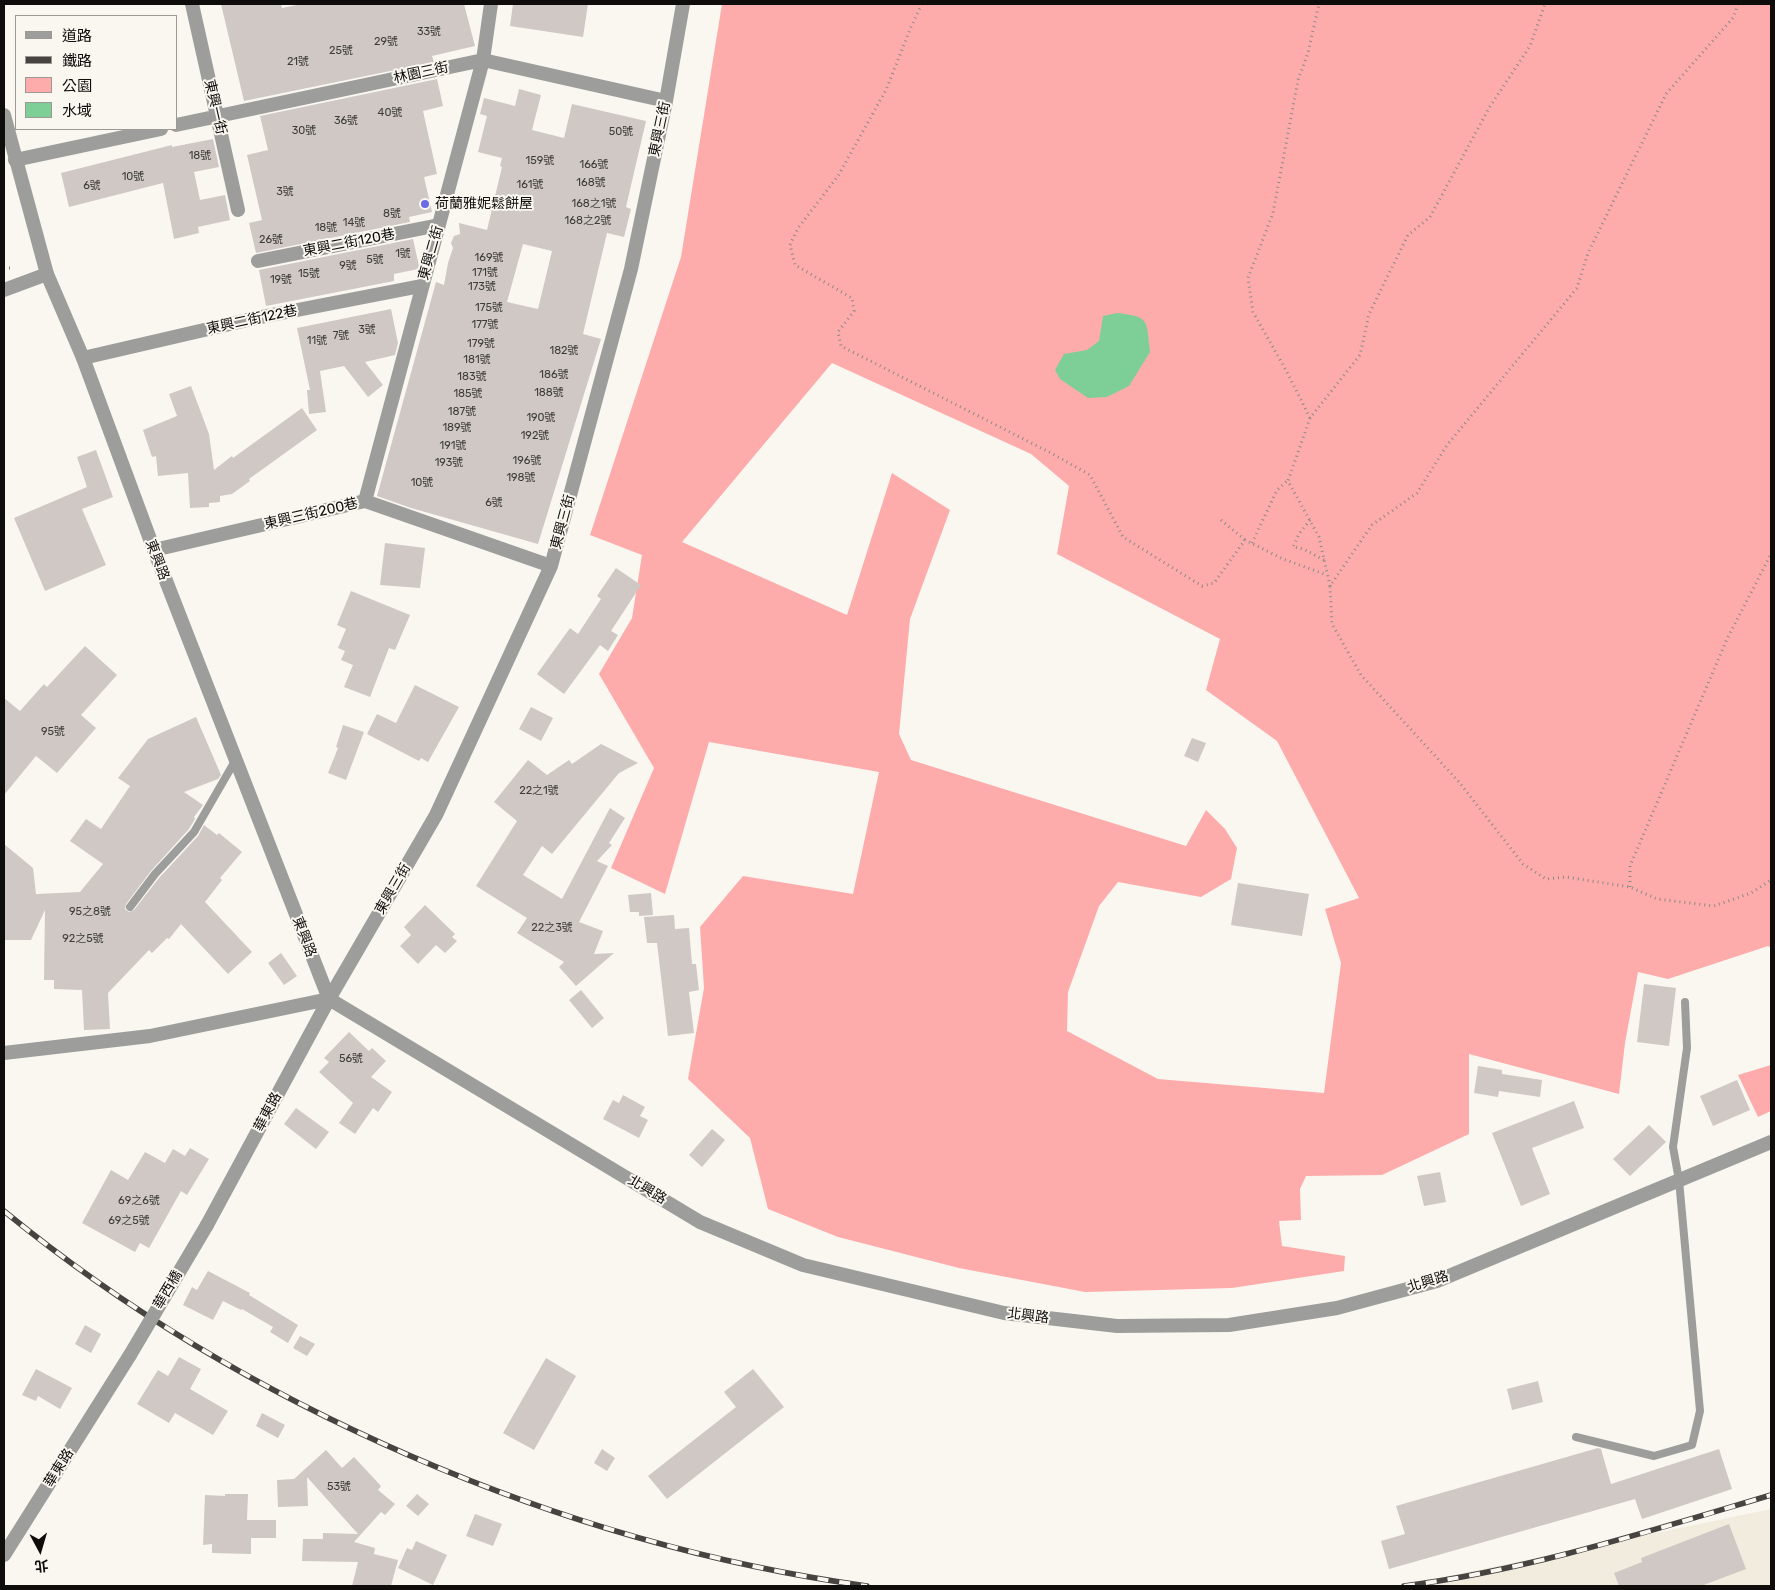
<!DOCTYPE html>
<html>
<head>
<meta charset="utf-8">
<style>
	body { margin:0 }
	#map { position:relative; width:1775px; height:1590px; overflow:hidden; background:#faf7f1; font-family:Rubik,"Noto Sans TC",sans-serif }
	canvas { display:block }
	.frame { position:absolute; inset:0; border:5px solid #0e0d0b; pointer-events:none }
	.legend { position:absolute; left:15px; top:15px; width:162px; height:115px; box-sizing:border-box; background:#faf7f1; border:1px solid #9c9995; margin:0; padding:6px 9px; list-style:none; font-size:15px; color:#0e0d0b }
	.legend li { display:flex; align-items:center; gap:10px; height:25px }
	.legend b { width:25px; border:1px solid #9c9995 }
	.north { position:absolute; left:15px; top:1525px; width:50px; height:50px; -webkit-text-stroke:4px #faf7f1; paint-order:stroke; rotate:174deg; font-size:14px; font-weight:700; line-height:20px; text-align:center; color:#0e0d0b }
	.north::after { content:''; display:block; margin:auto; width:18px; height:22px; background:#0e0d0b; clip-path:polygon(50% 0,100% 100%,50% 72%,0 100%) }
</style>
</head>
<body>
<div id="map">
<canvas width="1775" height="1590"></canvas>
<div class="frame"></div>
<ul class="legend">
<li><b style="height:6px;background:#9d9e9b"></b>道路</li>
<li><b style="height:6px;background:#454441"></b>鐵路</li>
<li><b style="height:14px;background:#feacab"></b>公園</li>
<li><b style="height:14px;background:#7dcf97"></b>水域</li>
</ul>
<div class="north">北</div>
</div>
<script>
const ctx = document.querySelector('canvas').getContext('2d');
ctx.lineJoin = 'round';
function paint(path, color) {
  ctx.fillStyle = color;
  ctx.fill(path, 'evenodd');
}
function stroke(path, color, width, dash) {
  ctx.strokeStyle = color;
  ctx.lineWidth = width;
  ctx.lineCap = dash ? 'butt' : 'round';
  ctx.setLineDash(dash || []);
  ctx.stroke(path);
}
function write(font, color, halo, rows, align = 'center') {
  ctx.font = font + ' Rubik,"Noto Sans TC",sans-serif';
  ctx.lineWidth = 4;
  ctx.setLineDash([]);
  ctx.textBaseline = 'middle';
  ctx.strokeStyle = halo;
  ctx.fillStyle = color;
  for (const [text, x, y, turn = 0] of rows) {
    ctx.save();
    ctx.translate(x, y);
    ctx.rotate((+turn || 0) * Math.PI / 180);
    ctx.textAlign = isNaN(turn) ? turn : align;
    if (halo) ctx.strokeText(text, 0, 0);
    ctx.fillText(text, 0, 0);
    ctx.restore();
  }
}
const built = new Path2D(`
	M1771,1509V1586H1401Z`);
const green = new Path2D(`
	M722,4H1771V948L1768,946L1668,979L1638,972L1625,1043L1619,1094L1469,1054V1134L1382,1175L1306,1176L1300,1189L1301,1220L1279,1221L1282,1246L1345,1256L1344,1271L1232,1288L1085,1292L959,1268L838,1237L768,1209L750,1138L688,1079L704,988L700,927L743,876L853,894L879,772L709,742L665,894L611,868L654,768L599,674L632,618L642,555L590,535L681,257ZM832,363L1031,454L1069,486L1057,554L1220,639L1206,690L1277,741L1359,898L1325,909L1341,963L1324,1093L1158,1079L1067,1031L1068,992L1099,906L1118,882L1201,897L1231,879L1237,848L1225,829L1206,810L1186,846L911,760L899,734L910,619L950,510L892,473L847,615L682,542Z
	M1771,1065V1111L1758,1117L1738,1075Z`);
const water = new Path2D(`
	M1117,313C1151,317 1146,320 1150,352L1129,386L1107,397L1088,398L1060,379L1055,370L1064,354L1087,350L1099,341L1103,316Z`);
const building = new Path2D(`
	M221,4H281L282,8L302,4H464L475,46L432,56L434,62L244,101Z
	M513,4H588L583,37L510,26Z
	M437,79L443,106L423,111L437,174L424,177L432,212L409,217L410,222L256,253L249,223L262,220L247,155L268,150L260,116Z
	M519,89L541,95L532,130L564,138L572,104L646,121L626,207L631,209L624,237L607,233L583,334L601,339L538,544L411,508L377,496L436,282L444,285L448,263L453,248L451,243L454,236L460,234L459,223L487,230L502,167L500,166L502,158L478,152L487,116L480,114L484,98L515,106ZM523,244L552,251L538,309L507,302Z
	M213,139L219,167L194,172L200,200L225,195L230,220L198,227L199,233L174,239L163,183L69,207L61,173L172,145V147Z
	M413,239L419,266L418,269L394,274V281L266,306L259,270Z
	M391,309L398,343L395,355L365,362L383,385L368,397L344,366L320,371L326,412L309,414L307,390H310L297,328Z
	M191,386L209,434L214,470L232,456L233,458L302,408L317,430L249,479L250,481L232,494L220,496V502L209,503V507L190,508L188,473L158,476L156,456L152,457L143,430L177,416L169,394Z
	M96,450L113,497L82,509L106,565L45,591L14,518L87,487L77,457Z
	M385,543L425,548L420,588L380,585Z
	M616,568L641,585L611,631L618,635L608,651L600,645L564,694L537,674L570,628L578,634L601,599L597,596Z
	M351,591L410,615L395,650L389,648L370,697L344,687L353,665L341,660L345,651L338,648L346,629L337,625Z
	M85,646L117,675L81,715L96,728L57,773L36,756L4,795V698L20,711L44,684L47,687Z
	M415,685L459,707L428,762L421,758L419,761L367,734L377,714L396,723Z
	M531,707L553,718L541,741L519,729Z
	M196,717L221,775L218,779L184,792L203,805L194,817L195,819L189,829L151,871L126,904L125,909L129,912L134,910L159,878L198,836L204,825L217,835L219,833L242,852L220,878L222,880L205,902L252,952L228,974L181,924L169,939L167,938L152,953L149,950L108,993L110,1029L84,1030L82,990L54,989V980H44L45,910L31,940H4V844L33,868L36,894L80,892L103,864L70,841L86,819L101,829L130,786L118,778L148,739Z
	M343,725L364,732L346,780L328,773L338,748L336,747Z
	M1192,738L1206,743L1198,762L1184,756Z
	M601,744L638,763L619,773L552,854L542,846L523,875L562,899L610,808L625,818L609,843L612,845L597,861L608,866L579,922L603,931L594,954L614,953L576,986L559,967L564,962L517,933L527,918L476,886L517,821L494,802L528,760L547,775L569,760L572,764Z
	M1238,883L1309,894L1302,936L1231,925Z
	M651,893L653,915L639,916V912H630L628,895Z
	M425,905L455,934L452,937L457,941L445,953L436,945L418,964L400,946L411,935L404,927Z
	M674,915L675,929L689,928L692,964H696L699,990L689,992L694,1033L668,1036L657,943H647L644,917Z
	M281,953L297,976L284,985L268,963Z
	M1644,984L1676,988L1669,1046L1637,1042Z
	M581,990L604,1018L592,1028L569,1000Z
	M349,1032L369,1051L372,1048L386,1061L371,1077L392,1092L378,1112L373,1108L355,1134L339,1123L353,1103L319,1072L329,1062L324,1058Z
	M1478,1066L1502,1070V1074L1542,1080L1540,1097L1499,1091L1498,1097L1474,1093Z
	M1737,1080L1750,1110L1713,1126L1700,1096Z
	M623,1095L645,1107L640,1116L648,1120L639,1138L603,1119L613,1100L619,1103Z
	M1574,1101L1584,1128L1532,1148L1550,1194L1521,1206L1492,1133Z
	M296,1108L329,1132L316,1149L284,1124Z
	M1649,1125L1666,1142L1630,1176L1613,1159Z
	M712,1129L725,1140L702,1167L689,1155Z
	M190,1148L209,1159L187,1195L181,1191L149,1248L140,1243L135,1252L82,1223L111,1170L128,1180L145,1152L165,1163L173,1149L185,1156Z
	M1440,1172L1446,1202L1424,1206L1417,1176Z
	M208,1271L250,1293L249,1295L298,1325L288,1343L270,1332L273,1327L242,1309L241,1310L223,1301L213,1320L183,1305L192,1287L197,1290Z
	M85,1325L101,1334L91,1353L75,1344Z
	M300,1336L315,1344L307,1356L293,1348Z
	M179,1357L201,1369L190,1389L228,1411L213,1435L175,1413L169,1423L137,1404L158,1370L168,1376Z
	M546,1358L576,1376L534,1450L503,1433Z
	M36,1369L72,1388L60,1409L38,1396L36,1401L22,1395Z
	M753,1369L784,1407L667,1499L648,1476L736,1407L724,1392Z
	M1538,1381L1543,1402L1512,1410L1507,1389Z
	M262,1413L285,1425L278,1438L256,1426Z
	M1598,1448L1601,1449L1611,1484L1719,1449L1732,1489L1642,1519L1635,1499L1389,1569L1381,1541L1405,1534L1396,1506Z
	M602,1449L615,1458L607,1471L594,1463Z
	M326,1450L342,1468L354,1457L381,1486L378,1490L395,1504L385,1515L381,1512L354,1542L375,1548L374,1554L398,1560L391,1586H352L358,1562L302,1561L303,1539H323V1533L358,1534L307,1477L308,1506L278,1507L277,1480L294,1479Z
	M225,1494H248L247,1520H276V1538H251V1554L212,1553V1544L203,1545L205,1495L225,1496Z
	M417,1494L429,1504L418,1516L406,1506Z
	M475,1514L502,1524L493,1546L466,1536Z
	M1729,1524L1746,1569L1701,1586H1619L1614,1573L1642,1562L1641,1558Z
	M416,1541L447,1555L433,1585L398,1568L407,1548L412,1550Z`);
const path = new Path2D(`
	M922,4L911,27L886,90L838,176L798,228L790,245L795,265L852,298L854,311L838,332L841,346L1051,453L1090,475L1123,537L1202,586L1214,583L1245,540L1283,559L1327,575
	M1738,4L1733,18L1666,94L1588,253L1577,288L1447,445L1417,493L1372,525L1330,586L1332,624L1361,675L1459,782L1523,864L1546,879L1566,877L1630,887L1657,899L1714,906L1751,893L1771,880
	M4,268H13
	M1310,418L1287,372L1253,312L1248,278L1273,213L1298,80L1308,53L1319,4
	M1221,520L1245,540
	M1310,520L1299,534L1293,547C1308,549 1311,554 1324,560
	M1252,543L1277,490L1288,480
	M1330,586L1319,537L1288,481L1310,418L1360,355L1369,314L1408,235L1430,217L1489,108L1530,46L1545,4
	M1630,887V866L1727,639L1771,554`);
const service = new Path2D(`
	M130,907L155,874L194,832L235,761
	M1576,1437L1654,1456L1692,1445L1700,1411L1679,1180L1673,1147L1687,1048L1685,1002`);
const minor = new Path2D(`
	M192,4L238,210
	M176,125L483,60L666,101
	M15,160L161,129
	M258,261L439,225
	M4,290L47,274
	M83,358L256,318L421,286
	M365,501L483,60L491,4
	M154,550L365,501L551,566
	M4,1053L150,1036L329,999L436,815L551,566L631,269L666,101L683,4`);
const tertiary = new Path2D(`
	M4,115L47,274L83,358L154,550L329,999
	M329,999L700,1222L803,1265L1004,1313L1117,1326L1229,1325L1337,1308L1437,1281L1771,1142
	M207,1225L329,999
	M4,1555L130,1355`);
const rail = new Path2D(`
	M4,1211C242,1406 562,1544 867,1586
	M1404,1586C1529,1570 1650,1531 1771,1495`);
const tertiaryBridge = new Path2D(`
	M130,1355L207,1225`);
const markers = [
	[425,204,5,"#6b69e3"]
];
const numberNames = [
	["33號",429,32],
	["29號",386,42],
	["25號",341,51],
	["21號",298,62],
	["40號",390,113],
	["36號",346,121],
	["30號",304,131],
	["50號",621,132],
	["18號",200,156],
	["159號",540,161],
	["166號",594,165],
	["10號",133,177],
	["168號",591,183],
	["161號",530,185],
	["6號",92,186],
	["3號",285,192],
	["168之1號",594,204],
	["8號",392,214],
	["168之2號",588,221],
	["14號",354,223],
	["18號",326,228],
	["26號",271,240],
	["1號",403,254],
	["169號",489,258],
	["5號",375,260],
	["9號",348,266],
	["171號",485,273],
	["15號",309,274],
	["19號",281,280],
	["173號",482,287],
	["175號",489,308],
	["177號",485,325],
	["3號",367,330],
	["7號",341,336],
	["11號",317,341],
	["179號",481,344],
	["182號",564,351],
	["181號",477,360],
	["186號",554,375],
	["183號",472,377],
	["188號",549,393],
	["185號",468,394],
	["187號",462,412],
	["190號",541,418],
	["189號",457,428],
	["192號",535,436],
	["191號",453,446],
	["196號",527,461],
	["193號",449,463],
	["198號",521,478],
	["10號",422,483],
	["6號",494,503],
	["95號",53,732],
	["22之1號",539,791],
	["95之8號",90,912],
	["22之3號",552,928],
	["92之5號",83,939],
	["56號",351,1059],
	["69之6號",139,1201],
	["69之5號",129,1221],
	["53號",339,1487]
];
const streetNames = [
	["林園三街",421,73,-12],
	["東興一街",215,107,77],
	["東興三街",660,129,-78],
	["東興二街120巷",349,243,-11],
	["東興二街",431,253,-74],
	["東興二街122巷",252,320,-12],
	["東興三街200巷",311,514,-13],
	["東興三街",563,522,-75],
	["東興路",157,560,69],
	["東興三街",393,889,-60],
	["東興路",304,937,69],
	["華東路",268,1112,-62],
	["北興路",647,1190,31],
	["北興路",1428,1282,-17],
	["華西橋",168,1290,-59],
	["北興路",1028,1316,7],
	["華東路",59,1468,-58]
];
const poiNames = [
	["荷蘭雅妮鬆餅屋",435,204]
];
paint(built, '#f2ecdf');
paint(green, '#feacab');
paint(water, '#7dcf97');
paint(building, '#cfc8c4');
stroke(path, '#8c8a86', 3, [1, 4]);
stroke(service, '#9d9e9b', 8);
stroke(minor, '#9d9e9b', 14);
stroke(tertiary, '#9d9e9b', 14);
stroke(rail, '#454441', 5.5);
stroke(rail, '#faf7f1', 4, [11]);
stroke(tertiaryBridge, '#9d9e9b', 14);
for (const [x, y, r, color] of markers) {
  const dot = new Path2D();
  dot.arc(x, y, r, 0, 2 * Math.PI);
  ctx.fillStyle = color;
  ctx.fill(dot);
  stroke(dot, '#faf7f1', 2);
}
write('11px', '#3e3c39', null, numberNames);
write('14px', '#0e0d0b', '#faf7f1', streetNames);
write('14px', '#0e0d0b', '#faf7f1', poiNames, 'left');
</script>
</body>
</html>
